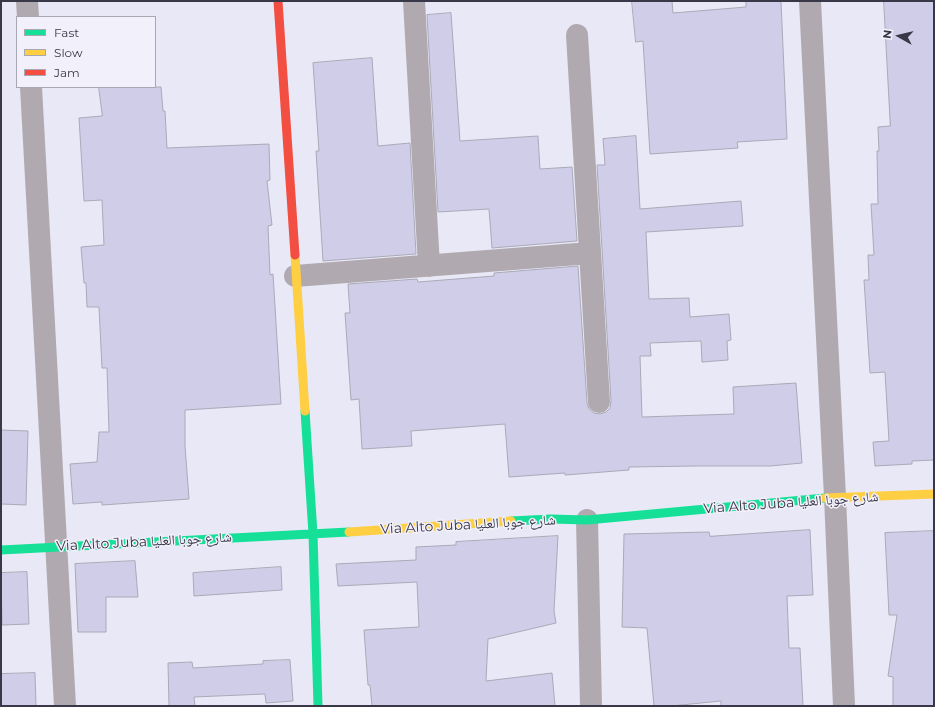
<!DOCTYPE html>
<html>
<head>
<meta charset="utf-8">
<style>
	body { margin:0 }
	#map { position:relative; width:935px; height:707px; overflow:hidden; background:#e9e8f7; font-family:Montserrat,sans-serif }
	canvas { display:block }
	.frame { position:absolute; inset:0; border:2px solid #393849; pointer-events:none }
	.legend { position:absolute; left:16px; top:16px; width:140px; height:72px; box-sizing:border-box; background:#f2f1fb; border:1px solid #a8a7b4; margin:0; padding:5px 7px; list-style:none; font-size:12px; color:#393849 }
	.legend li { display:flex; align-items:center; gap:8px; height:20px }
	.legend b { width:20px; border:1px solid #a8a7b4 }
	.north { position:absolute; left:879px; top:16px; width:40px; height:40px; -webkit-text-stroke:3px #f2f1fb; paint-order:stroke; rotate:278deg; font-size:11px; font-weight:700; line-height:16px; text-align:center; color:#393849 }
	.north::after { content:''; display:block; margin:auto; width:14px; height:18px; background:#393849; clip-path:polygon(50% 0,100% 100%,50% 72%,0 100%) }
</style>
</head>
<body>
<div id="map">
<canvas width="935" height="707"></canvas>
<div class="frame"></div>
<ul class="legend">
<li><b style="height:5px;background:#16e098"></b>Fast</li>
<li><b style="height:5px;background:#ffcf43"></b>Slow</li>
<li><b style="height:5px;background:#f24e42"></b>Jam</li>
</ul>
<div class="north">N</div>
</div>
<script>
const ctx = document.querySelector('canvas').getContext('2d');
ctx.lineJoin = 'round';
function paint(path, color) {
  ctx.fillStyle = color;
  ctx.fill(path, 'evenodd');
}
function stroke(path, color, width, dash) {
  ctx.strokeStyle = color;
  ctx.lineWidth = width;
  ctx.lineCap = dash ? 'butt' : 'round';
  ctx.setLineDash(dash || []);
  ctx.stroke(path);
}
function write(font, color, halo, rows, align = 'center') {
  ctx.font = font + ' Montserrat,"Noto Naskh Arabic",sans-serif';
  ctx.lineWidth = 3;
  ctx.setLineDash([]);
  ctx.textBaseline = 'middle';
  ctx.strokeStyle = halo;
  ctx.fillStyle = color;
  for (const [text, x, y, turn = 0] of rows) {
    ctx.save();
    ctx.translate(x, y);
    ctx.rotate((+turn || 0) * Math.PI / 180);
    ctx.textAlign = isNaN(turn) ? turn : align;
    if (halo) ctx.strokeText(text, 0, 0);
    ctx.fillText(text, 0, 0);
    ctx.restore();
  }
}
const building = new Path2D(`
	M632,1H672L673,13L746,7V1H781L787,139L737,142L738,148L650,154L643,41L636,42Z
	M884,1H934V460L912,461V464L875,466L873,442L889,441L885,372L870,373L864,280H869L868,255H874L871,204H878L877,151H879L878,127L890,126Z
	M451,13L460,141L538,136L540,169L572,167L577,241L492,248L489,209L438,212L427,15Z
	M372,58L378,146L410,143L416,254L323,261L316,151H319L313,63Z
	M99,87H161L163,111H165L167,148L269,144L270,180L267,181L272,225L268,226L270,275L273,274L281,404L185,410V446L189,499L102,505V502L73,504L70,464L97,462L99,432H109L107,368H102L99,307H87L86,283H84L81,247L104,245L102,200L84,201L79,118L102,116Z
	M636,136L640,209L741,201L743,226L646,232L649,299L689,298L690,317L729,314L731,340L727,341L728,360L702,362L701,341L650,343L651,356H640L642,417L734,414L733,387L796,383L802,463L770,466H696L629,467V470L565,475V473L509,477L505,424L411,431L412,446L362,449L359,399L351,400L345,313H350L348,284L417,279L418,282L494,276V273L578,266L587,403L589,409L594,413L600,414L606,412L610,408L611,401L597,165H605L603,139Z
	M1,430L28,431L26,505L1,504Z
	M810,530L813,595L787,596L789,648H800L803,706H721V701L671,706H654L647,628L622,627L624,534L709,532L710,536Z
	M934,531V706H893V677L888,676L897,615H889L885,533Z
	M558,536L554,611L556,623L488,639L486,681L552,673L555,706H372L370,685H368L364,630L419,627L417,582L338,586L336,564L416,560V547L456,545V542Z
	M135,561L138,597H106V632H78L75,564Z
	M281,567L282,590L194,596L193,573Z
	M27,572L29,624L2,625L1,573Z
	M290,660L293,701L266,703L265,694L194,697L195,706H169L168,663L192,662L193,668L263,664V661Z
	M35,673L36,706H1V674Z`);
const street = new Path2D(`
	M27,1L28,17
	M414,1L429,266
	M810,1L835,497L844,706
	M577,35L599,402
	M31,87L65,706
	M295,276L590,253
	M587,520L591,706`);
const fast = new Path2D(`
	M305,411L313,534L318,706
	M511,521L551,519L587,520L825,498
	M1,550L349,532`);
const slow = new Path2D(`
	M295,255L305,411
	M825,498L934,494
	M349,532L511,521`);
const jam = new Path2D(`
	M278,1L295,255`);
const streetNames = [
	["Via Alto Juba شارع جوبا العليا",791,503,-4],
	["Via Alto Juba شارع جوبا العليا",468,525,-3],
	["Via Alto Juba شارع جوبا العليا",144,542,-3]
];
paint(building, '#d0cde8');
stroke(building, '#a9a9b7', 1);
stroke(street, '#b0aab0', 22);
stroke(fast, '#16e098', 9);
stroke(slow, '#ffcf43', 9);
stroke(jam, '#f24e42', 9);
write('14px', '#393849', '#f2f1fb', streetNames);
</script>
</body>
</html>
